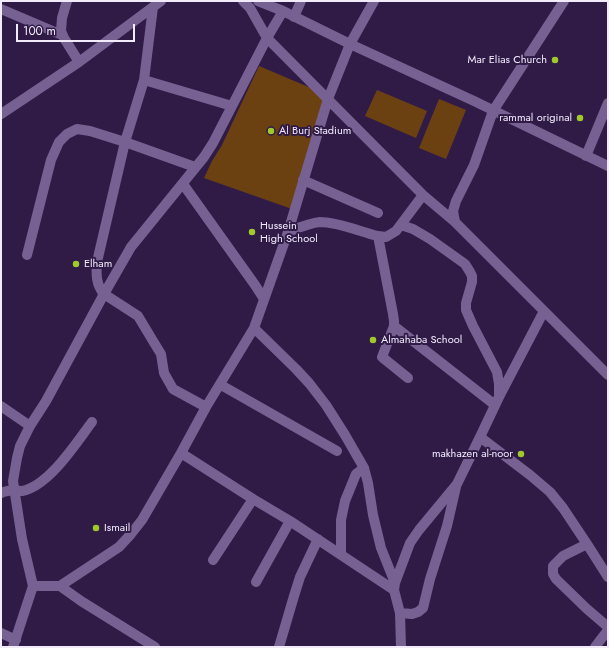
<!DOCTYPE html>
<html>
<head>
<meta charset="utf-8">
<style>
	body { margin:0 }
	#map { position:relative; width:609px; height:648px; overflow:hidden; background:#301b47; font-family:Jost,sans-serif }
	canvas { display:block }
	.frame { position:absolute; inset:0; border:2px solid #f2ebfc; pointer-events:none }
	.scale { position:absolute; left:16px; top:24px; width:119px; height:18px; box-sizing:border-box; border:2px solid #f2ebfc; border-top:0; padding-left:5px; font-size:12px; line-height:14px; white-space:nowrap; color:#f2ebfc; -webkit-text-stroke:3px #301b47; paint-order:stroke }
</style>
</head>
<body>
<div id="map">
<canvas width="609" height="648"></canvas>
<div class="frame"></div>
<div class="scale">100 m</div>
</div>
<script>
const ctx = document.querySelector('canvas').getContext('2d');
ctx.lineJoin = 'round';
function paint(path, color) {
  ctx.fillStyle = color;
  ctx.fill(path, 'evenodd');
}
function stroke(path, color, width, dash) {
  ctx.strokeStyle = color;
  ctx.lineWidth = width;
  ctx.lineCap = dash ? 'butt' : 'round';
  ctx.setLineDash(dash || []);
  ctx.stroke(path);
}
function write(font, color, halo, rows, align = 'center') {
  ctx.font = font + ' Jost,sans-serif';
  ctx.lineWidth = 4;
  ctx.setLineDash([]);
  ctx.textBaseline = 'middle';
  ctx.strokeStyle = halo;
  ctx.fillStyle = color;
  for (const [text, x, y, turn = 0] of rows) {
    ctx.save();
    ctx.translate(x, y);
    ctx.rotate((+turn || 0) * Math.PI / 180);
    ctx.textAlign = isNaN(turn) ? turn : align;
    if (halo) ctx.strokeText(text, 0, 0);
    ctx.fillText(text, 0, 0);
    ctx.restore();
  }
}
const green = new Path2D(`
	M259,66L325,94L292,209L204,178L212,161L222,145Z
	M377,90L427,111L416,138L365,116Z
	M439,99L466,110L446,159L419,148Z`);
const minor = new Path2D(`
	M67,1L62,18L61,31L64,38L79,62
	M243,1L250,8L267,38L423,195L455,222L608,375
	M258,1L283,11L350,44L474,101L608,166
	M153,7L144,80L125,142L97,262C96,274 96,285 104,294L138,316L153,341L161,354L164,373L173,389L206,407
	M1,9L62,35
	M294,17L301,1
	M144,80L232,106
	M1,114L79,62L161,1
	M586,156L608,103
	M303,180L378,213
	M183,184L255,285L264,299
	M423,195L396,231L386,237L378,236L393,314L394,321V326L495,405
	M455,222L453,211L456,201L474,165L493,111L564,1
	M401,225L413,229L430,239L465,264L470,272L472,276V282L466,303V310L473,326L497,372L499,384V395
	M288,232C298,228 309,223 320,222C338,222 361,232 378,236
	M27,255L51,160L59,142L67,134L77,129L90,131L125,142L195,167
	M394,326L382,357L408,378
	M254,328L296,369L309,383L326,405L345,435L364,468L368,483L373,515L381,548L395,583
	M221,385L337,451
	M1,406L30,426
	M480,437L530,475L550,492L563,508L587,544L608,577
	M181,453L253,499L290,521L394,590
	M1,493C5,491 9,491 13,490C16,490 20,491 22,491C49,486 76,443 92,422
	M587,544L563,556L553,566V574L556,579L587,609L608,627
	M341,555V520L345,501L356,474L364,468
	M213,560L253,499
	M256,582L290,521
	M33,586H60L119,547L131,534L142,520L181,453L206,407L254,328L288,232L328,99L350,44L374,1
	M60,586L81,601L155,647
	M400,613L412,614L418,612L423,608L430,579L447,526L456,487
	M1,633L16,640
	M13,647L33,586L22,539L13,481L17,458L20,446L30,426L46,401L104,294L131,247L204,157L213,143L267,38L283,11
	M279,647L294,596L300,577L318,539
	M401,647L400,613L394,590L395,583L410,543L419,530L457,484L480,437L499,397L544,311
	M595,647L608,630`);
const markers = [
	[555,60,4,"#a0c92b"],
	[580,118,4,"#a0c92b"],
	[271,131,4,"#a0c92b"],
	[252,232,4,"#a0c92b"],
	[76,264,4,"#a0c92b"],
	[373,340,4,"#a0c92b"],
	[521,454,4,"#a0c92b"],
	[96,528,4,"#a0c92b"]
];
const poiNames = [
	["Mar Elias Church",547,60,"right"],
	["rammal original",572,118,"right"],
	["Al Burj Stadium",279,131],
	["Hussein",260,226],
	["High School",260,239],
	["Elham",84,264],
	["Almahaba School",381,340],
	["makhazen al-noor",513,454,"right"],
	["Ismail",104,528]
];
paint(green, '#6c4112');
stroke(minor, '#776192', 10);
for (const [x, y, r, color] of markers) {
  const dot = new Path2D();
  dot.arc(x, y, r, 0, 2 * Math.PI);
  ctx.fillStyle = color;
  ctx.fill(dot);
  stroke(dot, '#301b47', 1.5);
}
write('11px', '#f2ebfc', '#301b47', poiNames, 'left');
</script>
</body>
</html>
